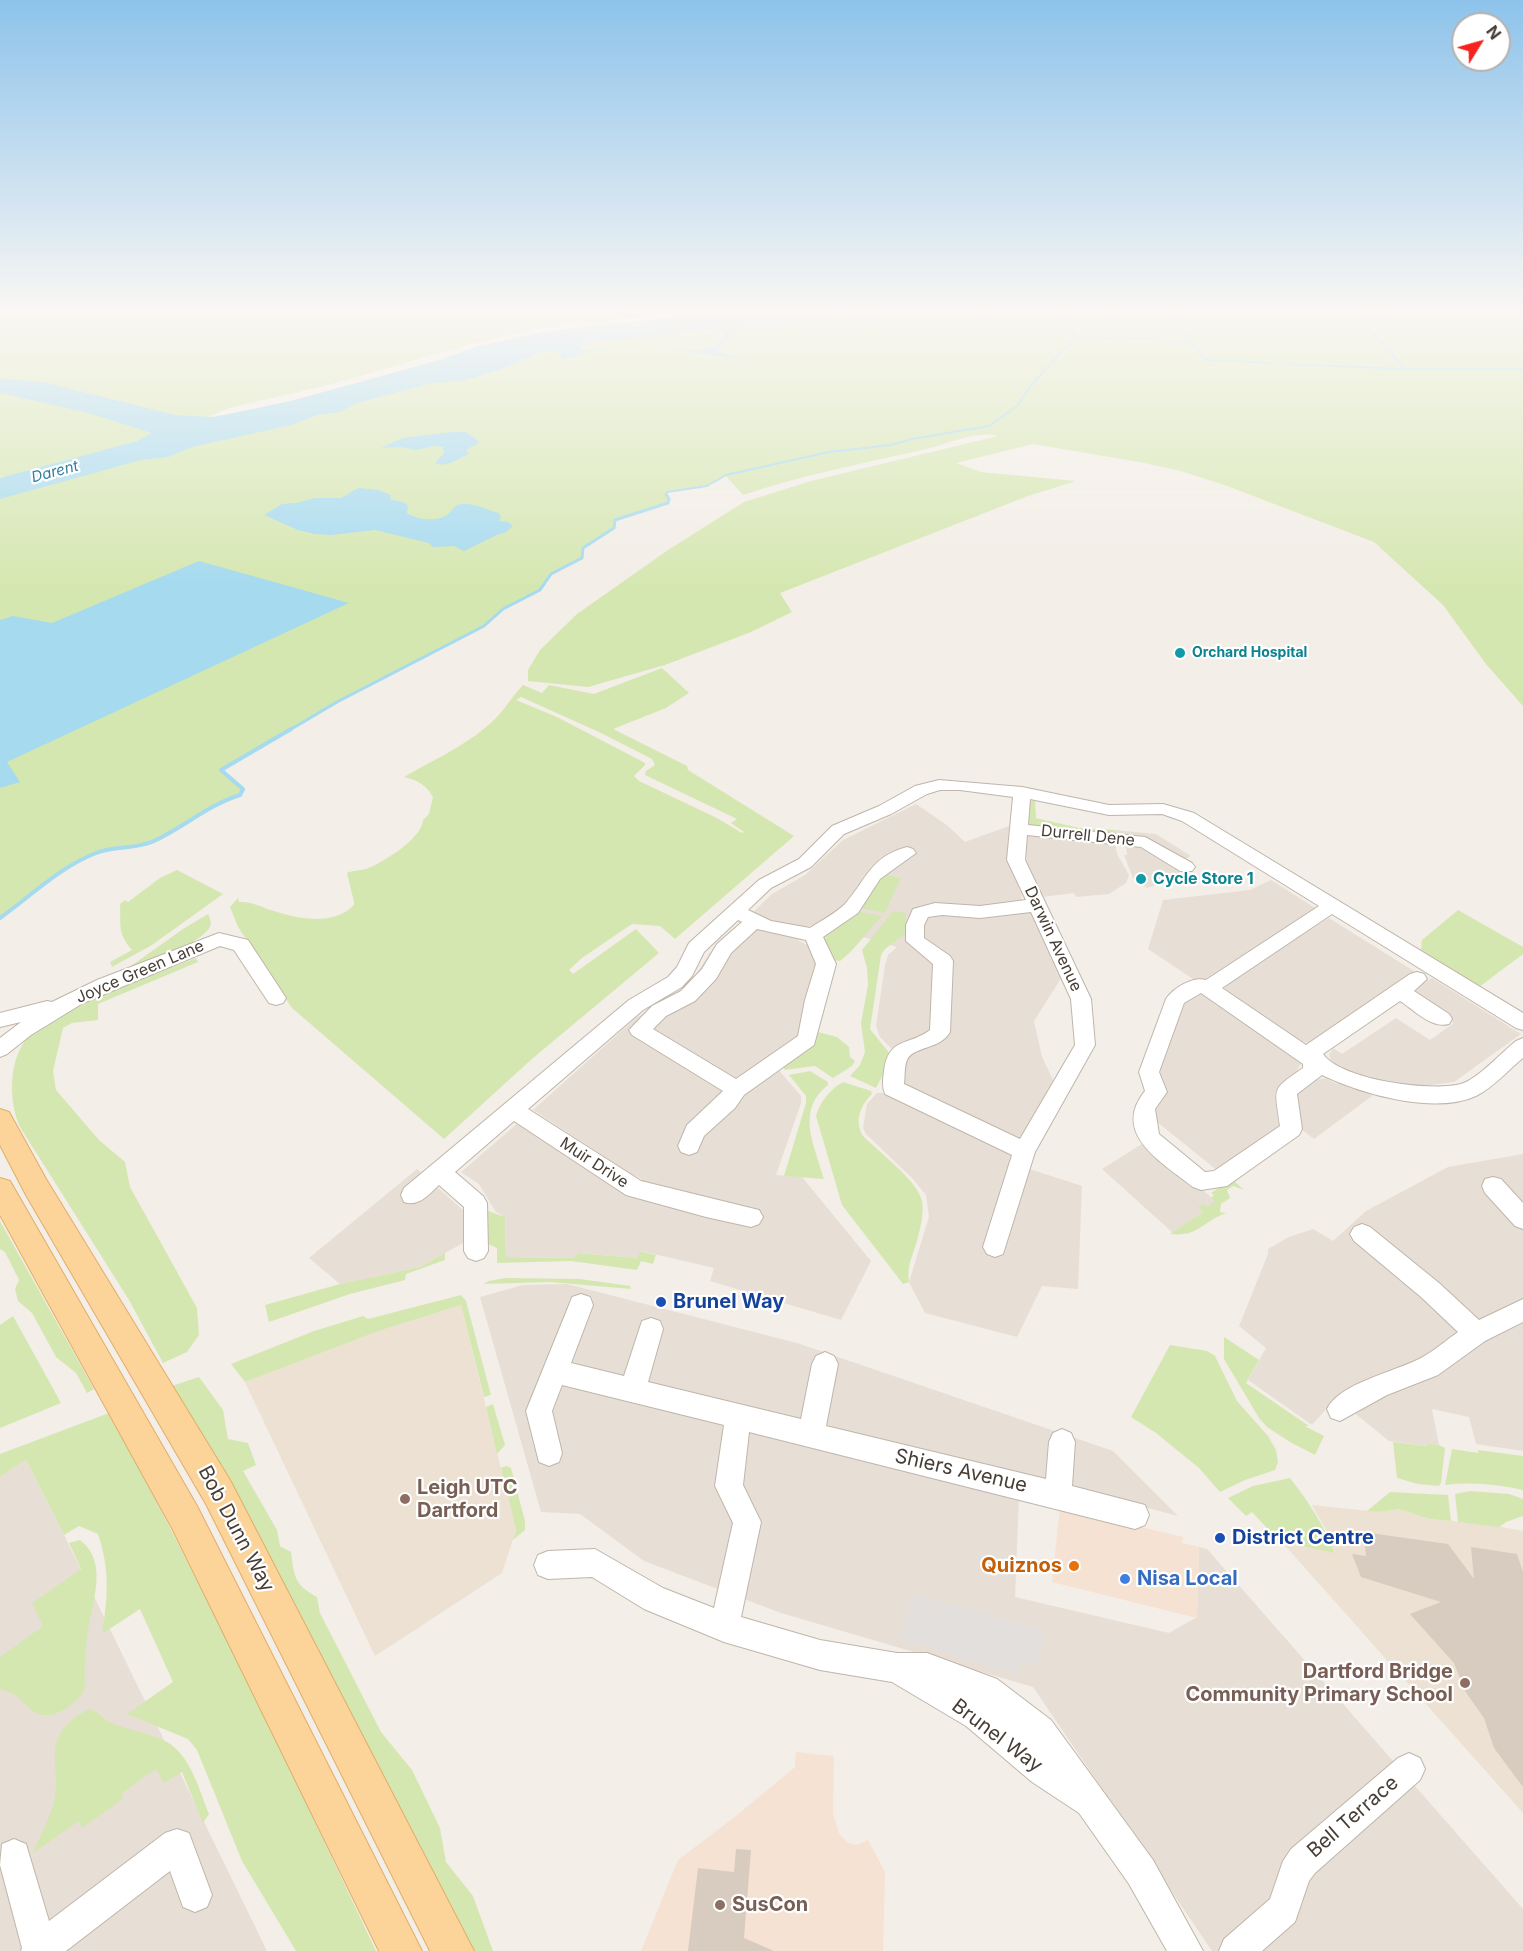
<!DOCTYPE html>
<html>
<head>
<meta charset="utf-8">
<style>
	body { margin:0 }
	#map { position:relative; width:1523px; height:1951px; overflow:hidden; background:#f3eee7; font-family:Inter,sans-serif }
	canvas { display:block }
	.north { position:absolute; left:1451px; top:12px; width:60px; height:60px; box-sizing:border-box; background:#fff; border:2px solid #b5b2af; border-radius:50%; rotate:53deg; font-size:16px; font-weight:700; line-height:24px; text-align:center; color:#463e36 }
	.north::after { content:''; display:block; margin:auto; width:21px; height:27px; background:#f5231d; clip-path:polygon(50% 0,100% 100%,50% 72%,0 100%) }
</style>
</head>
<body>
<div id="map">
<canvas width="1523" height="1951"></canvas>
<div class="north">N</div>
</div>
<script>
const ctx = document.querySelector('canvas').getContext('2d');
ctx.lineJoin = 'round';
function paint(path, color) {
  ctx.fillStyle = color;
  ctx.fill(path, 'evenodd');
}
function stroke(path, color, width, dash) {
  ctx.strokeStyle = color;
  ctx.lineWidth = width;
  ctx.lineCap = dash ? 'butt' : 'round';
  ctx.setLineDash(dash || []);
  ctx.stroke(path);
}
function write(font, color, halo, rows, align = 'center') {
  ctx.font = font + ' Inter,sans-serif';
  ctx.lineWidth = 4.5;
  ctx.setLineDash([]);
  ctx.textBaseline = 'middle';
  ctx.strokeStyle = halo;
  ctx.fillStyle = color;
  for (const [text, x, y, turn = 0] of rows) {
    ctx.save();
    ctx.translate(x, y);
    ctx.rotate((+turn || 0) * Math.PI / 180);
    ctx.textAlign = isNaN(turn) ? turn : align;
    if (halo) ctx.strokeText(text, 0, 0);
    ctx.fillText(text, 0, 0);
    ctx.restore();
  }
}
const residential = new Path2D(`
	M916,804L948,826L965,842L1009,826L1008,859L1022,895L1020,905L1032,912L1062,977L1034,1021L1042,1057L1056,1086L1011,1163L1082,1186L1078,1289L1042,1286L1017,1337L925,1313L909,1282L929,1217L926,1195L912,1178L866,1134L863,1128L867,1104L877,1093H883L906,1104L900,1087L905,1055L892,1049L880,1037L876,1026L885,965L888,955L897,947L818,924L803,928L798,940L811,947L819,964L802,1034L770,1060L801,1096V1103L776,1175L802,1177L871,1261L841,1320L710,1281L714,1268L641,1251L639,1258L578,1253L574,1258L506,1257L505,1217L496,1212L479,1184L461,1172L518,1123L626,1194L642,1179L631,1174L533,1110L637,1017L684,994L709,954L772,894L805,875L843,840Z
	M1114,830L1156,834L1191,856L1185,859L1194,865L1156,885L1147,888L1133,878L1124,855H1127L1125,837L1115,836Z
	M1024,832L1115,844L1117,854L1129,875L1126,883L1109,894L1076,897L1074,893L1041,897L1027,865Z
	M1271,880L1317,909L1199,983L1148,949L1163,900L1250,890Z
	M1329,918L1417,973L1310,1043L1296,1040L1226,991L1224,984Z
	M1432,978L1521,1034L1454,1082L1415,1087L1352,1072L1334,1064L1331,1060L1329,1055L1333,1048L1342,1054L1396,1018L1430,1040L1454,1023L1416,997L1413,989Z
	M1200,990L1302,1062L1297,1070L1300,1072L1279,1087L1283,1124L1219,1172L1151,1117L1154,1075L1180,1004Z
	M1314,1078L1317,1080L1326,1078L1335,1083L1368,1089L1372,1096L1314,1139L1293,1123V1091Z
	M1145,1142L1217,1202L1173,1233L1102,1169Z
	M1523,1154V1451L1476,1444L1469,1417L1432,1409L1439,1445L1427,1443V1446L1389,1441L1336,1398L1312,1425L1248,1380L1266,1348L1239,1326L1268,1254V1249L1289,1237L1313,1229L1333,1241L1366,1211L1448,1167Z
	M417,1169L464,1211L463,1243L420,1267L340,1284L309,1258Z
	M567,1284L797,1343L1113,1451L1178,1516L1020,1474L1015,1597L1169,1633L1197,1617L1199,1547L1207,1549L1523,1909V1951H1212L1033,1687L781,1613L644,1561L580,1514L541,1512L480,1297L523,1285Z
	M26,1460L64,1535L267,1951H0V1477Z`);
const commercial = new Path2D(`
	M1060,1508L1183,1537L1182,1543L1199,1547L1197,1618L1052,1582Z
	M796,1752L834,1756L833,1813L839,1834L848,1843L857,1845L868,1840L885,1872L883,1951H641L678,1860L736,1816L795,1767Z`);
const education = new Path2D(`
	M461,1305L516,1530L502,1573L375,1656L245,1382L376,1332Z
	M1312,1505L1379,1512L1399,1509L1429,1519L1486,1524L1523,1531V1813L1281,1541L1335,1552L1325,1528Z`);
const green = new Path2D(`
	M0,314H669L541,328L472,344L332,384L229,408L208,417L241,413L291,401L440,360L475,347L547,331L702,314L697,321L388,381L180,427L0,484V478L4,476L0,477Z
	M784,314H1523V706L1486,664L1443,605L1374,542L1227,486L1181,471L1139,462L1033,444L956,463L981,472L1076,481L1028,496L780,593L792,612L751,632L665,665L588,687L528,681V670L540,650L577,614L668,550L744,502L811,481L998,436C977,430 948,444 926,449C865,463 803,475 743,495L726,476L707,486L668,492L665,495L669,499L668,503L615,520L613,524L614,528L583,548L582,558L551,574L540,590L503,609L484,626L337,702L222,769L243,789L240,795C201,805 177,834 142,846C128,851 111,847 96,853C62,868 30,896 0,918V489L541,345Z
	M662,668L689,693L666,708L613,729L687,766L688,770L794,836L675,939L660,926L632,924L582,958L569,970L573,974L636,929L659,953L533,1058L444,1139L292,1008L238,927L230,907L238,898L239,902C252,901 261,907 274,911C299,919 334,926 354,905V902L347,873C353,870 359,871 366,869C382,863 422,839 423,820L429,814L433,797C426,785 418,780 404,777C435,759 470,744 496,718C506,708 513,695 523,685L542,693L549,685L594,694ZM521,697L601,733L652,759L655,765L646,771L645,775L737,819L731,823L744,832L742,833L717,818L639,781L634,776L645,765V763L557,717L516,700Z
	M1029,801H1035L1036,818L1079,828L1114,830L1115,836L1028,826Z
	M177,870L223,894L152,945L112,967L110,962L132,950C117,933 121,925 120,904L125,900L128,902L160,878Z
	M883,874L901,878L885,913L859,908Z
	M1458,910L1523,947V954L1479,987L1421,950L1422,940Z
	M855,911L882,916C866,932 857,948 840,961L832,960L823,937Z
	M893,911L906,913L907,932L885,949L881,955L870,1029L890,1054L889,1063L876,1088L850,1076L860,1065L865,1052L861,1023L868,985L867,968L862,950Z
	M208,914C210,919 212,923 210,927C202,942 147,966 131,966L183,929Z
	M196,958L198,962L98,1004V1020L72,1023L63,1028L53,1071L56,1090L99,1140L125,1162L130,1187L197,1308L199,1335L187,1352L163,1363L129,1300L20,1127C8,1101 8,1057 30,1035C35,1029 46,1025 53,1021C97,993 148,977 196,958Z
	M818,1032L837,1037L849,1047L850,1057L855,1061L852,1066L833,1078L815,1066L785,1070L783,1067L814,1043Z
	M810,1071L828,1082V1085C795,1111 815,1145 824,1179L784,1176L806,1103V1096L789,1075Z
	M843,1082L871,1091L872,1094C860,1106 854,1121 863,1136C878,1151 918,1181 922,1201C924,1212 921,1226 918,1237C914,1254 906,1265 909,1282L903,1284L842,1205L816,1116C820,1102 830,1089 843,1082Z
	M1232,1179L1244,1190L1233,1186L1227,1190L1230,1198L1221,1204L1220,1212L1226,1213C1200,1223 1199,1237 1170,1234L1203,1212L1198,1207L1203,1204L1207,1207L1215,1201L1211,1198L1214,1195L1211,1193Z
	M483,1209L505,1217L506,1257L574,1258L578,1253L638,1258L640,1251L656,1255L653,1264L641,1261L637,1270L571,1261L497,1263V1248L486,1243Z
	M0,1221L94,1389L87,1393L76,1373L56,1357L32,1313L18,1301L15,1289L19,1280L5,1252L0,1249Z
	M445,1253V1260L406,1274L405,1280L350,1294L269,1322L265,1305L340,1284L420,1267Z
	M505,1278L580,1279L630,1286L631,1289L550,1282L483,1284L489,1281Z
	M461,1295L466,1301L491,1395L484,1397L461,1305L376,1332L245,1382L231,1364L314,1331L363,1316L368,1319Z
	M13,1316L61,1403L0,1428V1325Z
	M1224,1337L1259,1360L1246,1383L1309,1426H1305L1324,1436L1315,1455L1290,1442L1267,1427L1259,1418L1224,1359Z
	M1170,1345L1207,1351L1215,1356L1237,1401L1268,1436L1276,1450L1278,1462L1275,1470L1245,1480L1220,1492L1199,1468L1156,1433L1131,1417Z
	M199,1377L223,1410L228,1439L248,1443L256,1465L243,1471L277,1530L280,1546L291,1552C294,1575 294,1585 317,1597L320,1613L381,1732L412,1770L440,1828L446,1862L473,1896L493,1951H473L172,1386Z
	M493,1404L505,1445L497,1454L486,1407Z
	M109,1413C205,1589 291,1770 376,1951H296L242,1861L197,1750L188,1739L127,1714L173,1682L140,1609L102,1634C108,1596 110,1570 98,1534L79,1526L64,1535L26,1460L0,1477V1454Z
	M1393,1442L1427,1446V1443L1439,1445L1445,1448L1441,1483L1439,1486L1418,1484L1397,1478Z
	M1452,1449L1478,1453V1450L1523,1456V1490C1497,1484 1471,1482 1445,1485Z
	M506,1466L511,1468L525,1521V1530L513,1540L516,1530L501,1468Z
	M1290,1478C1309,1502 1323,1524 1335,1553L1279,1541L1252,1512L1246,1516L1228,1498L1253,1486Z
	M1470,1491L1509,1494L1523,1499V1516L1506,1522L1499,1527L1458,1522L1455,1494Z
	M1390,1492L1448,1495L1451,1521L1429,1519L1399,1509L1379,1512L1367,1511Z
	M80,1540C109,1562 92,1602 88,1631C85,1650 84,1669 85,1687C81,1702 55,1720 39,1714C25,1709 20,1693 0,1689V1657L43,1626L32,1603L81,1569L69,1543Z
	M90,1709C100,1712 104,1721 114,1724C130,1730 151,1734 167,1742C191,1756 199,1790 209,1814L203,1823L182,1772L164,1783L156,1769L121,1794L123,1799L82,1828L79,1821L33,1853C40,1835 52,1815 55,1796C60,1764 43,1743 74,1718C80,1714 84,1711 90,1709Z`);
const parking = new Path2D(`
	M915,1595L1045,1630L1038,1666L1019,1660V1675L898,1638Z`);
const water = new Path2D(`
	M702,314H847L745,327L729,335L718,350L724,354L748,359L660,349C683,350 713,358 725,333L718,329L589,343L579,348L585,350L616,349L588,352L562,360L559,352H542L496,371L462,381L432,383L357,403L340,412L317,415L291,425L192,447L168,457L141,460L0,499V478L137,441L152,433L88,413L0,393V379L43,382L175,415L214,417L291,401L440,360L475,347L547,331Z
	M452,432H466L480,442L466,450L469,454C457,459 447,468 435,463L444,453L443,447L435,446L416,450L401,447L381,448L403,438Z
	M358,488L378,490L391,495L390,499L405,503L408,506L407,513C417,520 437,522 447,515C453,511 453,505 462,504C476,503 487,510 499,513L501,517L499,521L508,522L513,526L505,533L499,534L464,551L454,546L433,547L429,543L375,530L331,535L314,534L298,530L264,515L282,504L296,503L315,498H341Z
	M199,561L349,603L7,762L20,782L0,788V620L13,616L52,623Z`);
const streamFar2 = new Path2D(`
	M849,314L865,317L882,328L894,330
	M1069,314L1075,338L1115,339
	M1104,314L1113,332
	M1186,314L1175,322L1200,354L1209,360L1273,363
	M1371,314L1377,318H1371
	M1363,319H1360L1404,368
	M976,322L984,316L982,314
	M1129,339H1159L1164,343L1190,342
	M1286,364L1405,369H1523
	M666,496L667,492L707,486L726,475L829,452L891,445L912,439L989,426L1016,407L1033,383L1075,338`);
const streamFar1 = new Path2D(`
	M288,731L337,702L484,626L503,609L540,590L551,574L582,558L583,548L614,528L615,520L668,503L669,499L666,494`);
const stream = new Path2D(`
	M0,918C31,896 60,867 96,853C115,845 135,850 154,841C184,827 208,805 240,795L243,789L221,770L291,729`);
const building = new Path2D(`
	M1370,1533L1448,1544L1474,1579L1471,1547L1517,1554L1523,1572V1787L1494,1748L1484,1718L1465,1691L1454,1663L1410,1614L1441,1602L1361,1577L1352,1554L1366,1556L1364,1536L1372,1538Z
	M736,1849L751,1850L744,1938L774,1951H688L698,1868L734,1872Z`);
const minor = new Path2D(`
	M939,780L1022,787L1109,805L1163,804L1194,813L1523,1013V1030L1516,1028L1332,914L1222,988L1306,1045L1410,974L1417,972L1424,974L1427,979L1414,991L1449,1014L1452,1019L1449,1024C1432,1029 1414,1010 1400,1001L1323,1054C1341,1080 1431,1092 1461,1084C1478,1079 1502,1052 1516,1041L1523,1038V1058C1508,1070 1494,1087 1476,1096C1434,1115 1362,1094 1322,1075L1297,1094L1302,1129L1299,1135L1227,1186L1201,1190L1193,1187C1163,1163 1110,1134 1145,1091L1139,1072L1166,999C1173,988 1193,976 1206,980L1319,906L1182,821L1162,814L1109,815L1030,799L1028,825L1145,837L1192,863L1195,867L1192,871H1180L1141,847L1027,835L1025,860L1091,999L1095,1045L1035,1152L1003,1254L995,1257L987,1254L983,1247L1012,1155L885,1094C882,1086 883,1079 884,1071C888,1037 909,1046 930,1030L933,964L906,941V925L913,909L935,903L980,906L1026,900L1007,860L1013,797L960,790H940L927,794L891,814L844,834L811,867L771,888L748,910L771,921L810,928C821,921 836,913 845,904C867,879 870,857 907,847L913,849L916,853L880,879L858,913L823,937L836,964L814,1045L744,1095L735,1108L704,1136L697,1152L689,1155L681,1152L678,1146L687,1125L723,1091L632,1035L629,1030L652,1006L681,991L702,969L717,944L742,922L738,920L704,952L692,976L682,987L643,1010L528,1109L641,1181L759,1210L763,1217L759,1224L751,1227L706,1217L626,1195L514,1121L455,1172L483,1196L487,1203L488,1251L484,1258L476,1261L468,1258L464,1251V1207L439,1185C428,1195 419,1207 404,1202L401,1195L404,1188L629,1000L668,977L677,967L689,943L759,880L799,859L832,826L879,806L915,786ZM1031,912L1071,999L1075,1045L1020,1139L904,1084C905,1077 904,1067 907,1060C913,1046 940,1050 950,1032L953,961L950,956L924,938V925L928,917L942,915L980,918ZM757,929L806,940L816,964L805,1000L798,1036L736,1079L653,1029L666,1016L695,1001L716,979L731,953ZM1201,993L1303,1064V1068C1270,1091 1275,1086 1280,1126L1214,1171L1205,1172L1159,1134L1155,1109L1167,1092L1159,1072L1184,1003Z
	M219,933L248,940L286,998L283,1003L276,1005L269,1003L234,950L220,946L83,1003L31,1035L7,1054L0,1057V1038L21,1022L0,1027V1013L47,1001L52,1002L97,980Z
	M1493,1177L1501,1179L1523,1203V1229L1515,1226L1485,1193L1482,1186L1485,1179Z
	M1362,1224L1370,1227L1439,1283L1479,1320L1523,1299V1322L1485,1341L1438,1375L1387,1395L1340,1421L1331,1418L1327,1409C1338,1384 1396,1371 1419,1359C1433,1352 1445,1341 1458,1332L1421,1297L1354,1241L1350,1234L1354,1227Z
	M581,1294L590,1297L593,1305L571,1363L624,1376L642,1321L651,1318L660,1321L663,1329L648,1382L801,1419L812,1364L816,1356L825,1352L834,1356L838,1364L826,1426L1046,1479L1049,1442L1053,1433L1062,1429L1071,1433L1075,1442L1072,1486L1145,1505L1149,1515L1145,1525L1135,1529L749,1432L743,1485L761,1522L741,1617L820,1640L897,1653H927L997,1679L1051,1720L1153,1860L1203,1951H1167L1129,1884L1079,1813L1032,1782L966,1726L892,1682L820,1670L724,1642L644,1609L592,1577L548,1579L538,1575L534,1565L538,1555L548,1551L595,1549L663,1588L714,1608L733,1523L715,1486L724,1425L562,1385L552,1411L562,1453L559,1462L549,1466L539,1462L526,1411L569,1305L572,1297Z
	M1409,1753L1420,1758L1425,1769L1420,1780L1315,1873L1309,1881L1295,1922L1262,1951H1219L1224,1939L1270,1899L1283,1861L1291,1849L1398,1758Z
	M177,1829L189,1833L212,1895L207,1907L195,1912L183,1907L170,1871L66,1951H21L22,1948L0,1865L2,1844L14,1839L26,1844L49,1921L165,1833Z`);
const major = new Path2D(`
	M0,1109L9,1112L46,1179L230,1480L474,1951H430L206,1504L26,1195L0,1145Z
	M0,1178L10,1181L197,1506L422,1951H379L173,1530L0,1215Z`);
const markers = [
	[1180,653,6,"#0f9aa8"],
	[1141,879,6,"#0f9aa8"],
	[661,1302,6,"#1a4fb4"],
	[405,1499,6,"#8d6e63"],
	[1220,1538,6,"#1a4fb4"],
	[1074,1566,6,"#e8710a"],
	[1125,1579,6,"#3f7fe0"],
	[1465,1683,6,"#8d6e63"],
	[720,1905,6,"#8d6e63"]
];
const farCulturenames = [
	["Orchard Hospital",1192,653]
];
const farWaternames = [
	["Darent",55,472,-15]
];
const streetNames = [
	["Durrell Dene",1088,836,6],
	["Darwin Avenue",1053,939,65],
	["Joyce Green Lane",140,972,-23],
	["Muir Drive",594,1163,33]
];
const cultureNames = [
	["Cycle Store 1",1153,879]
];
const nearTransitnames = [
	["Brunel Way",673,1302],
	["District Centre",1232,1538]
];
const nearStreetnames = [
	["Shiers Avenue",961,1471,13],
	["Bob Dunn Way",236,1529,62],
	["Brunel Way",997,1736,37],
	["Bell Terrace",1353,1817,-41]
];
const nearEducationnames = [
	["Leigh UTC",417,1488],
	["Dartford",417,1511],
	["Dartford Bridge",1453,1672,"right"],
	["Community Primary School",1453,1695,"right"],
	["SusCon",732,1905]
];
const nearFoodnames = [
	["Quiznos",1062,1566]
];
const nearShopnames = [
	["Nisa Local",1137,1579]
];
paint(residential, '#e7dfd6');
paint(commercial, '#f5e2d3');
paint(education, '#ece1d2');
paint(green, '#d5e7b1');
paint(parking, '#e2dfdc');
paint(water, '#a5daef');
stroke(streamFar2, '#a5daef', 2);
stroke(streamFar1, '#a5daef', 3);
stroke(stream, '#a5daef', 4);
paint(building, '#d8cbc0');
stroke(minor, '#bfb5aa', 2);
stroke(major, '#e1ae68', 2);
paint(minor, '#fff');
paint(major, '#fcd398');
const sky = ctx.createLinearGradient(0, 0, 0, 587);
sky.addColorStop(0, '#8dc3eb');
sky.addColorStop(0.53, '#faf7f4');
sky.addColorStop(1, '#faf7f400');
ctx.fillStyle = sky;
ctx.fillRect(0, 0, 1523, 587);
for (const [x, y, r, color] of markers) {
  const dot = new Path2D();
  dot.arc(x, y, r, 0, 2 * Math.PI);
  ctx.fillStyle = color;
  ctx.fill(dot);
  stroke(dot, '#fff', 2);
}
write('bold 14px', '#0d838f', '#fff', farCulturenames, 'left');
write('italic 15px', '#2f7ea0', '#fff', farWaternames);
write('16px', '#463e36', '#fff', streetNames);
write('bold 16px', '#0d838f', '#fff', cultureNames, 'left');
write('bold 20px', '#164399', '#fff', nearTransitnames, 'left');
write('20px', '#463e36', '#fff', nearStreetnames);
write('bold 20px', '#785e54', '#fff', nearEducationnames, 'left');
write('bold 20px', '#c56008', '#fff', nearFoodnames, 'right');
write('bold 20px', '#366cbe', '#fff', nearShopnames, 'left');
</script>
</body>
</html>
